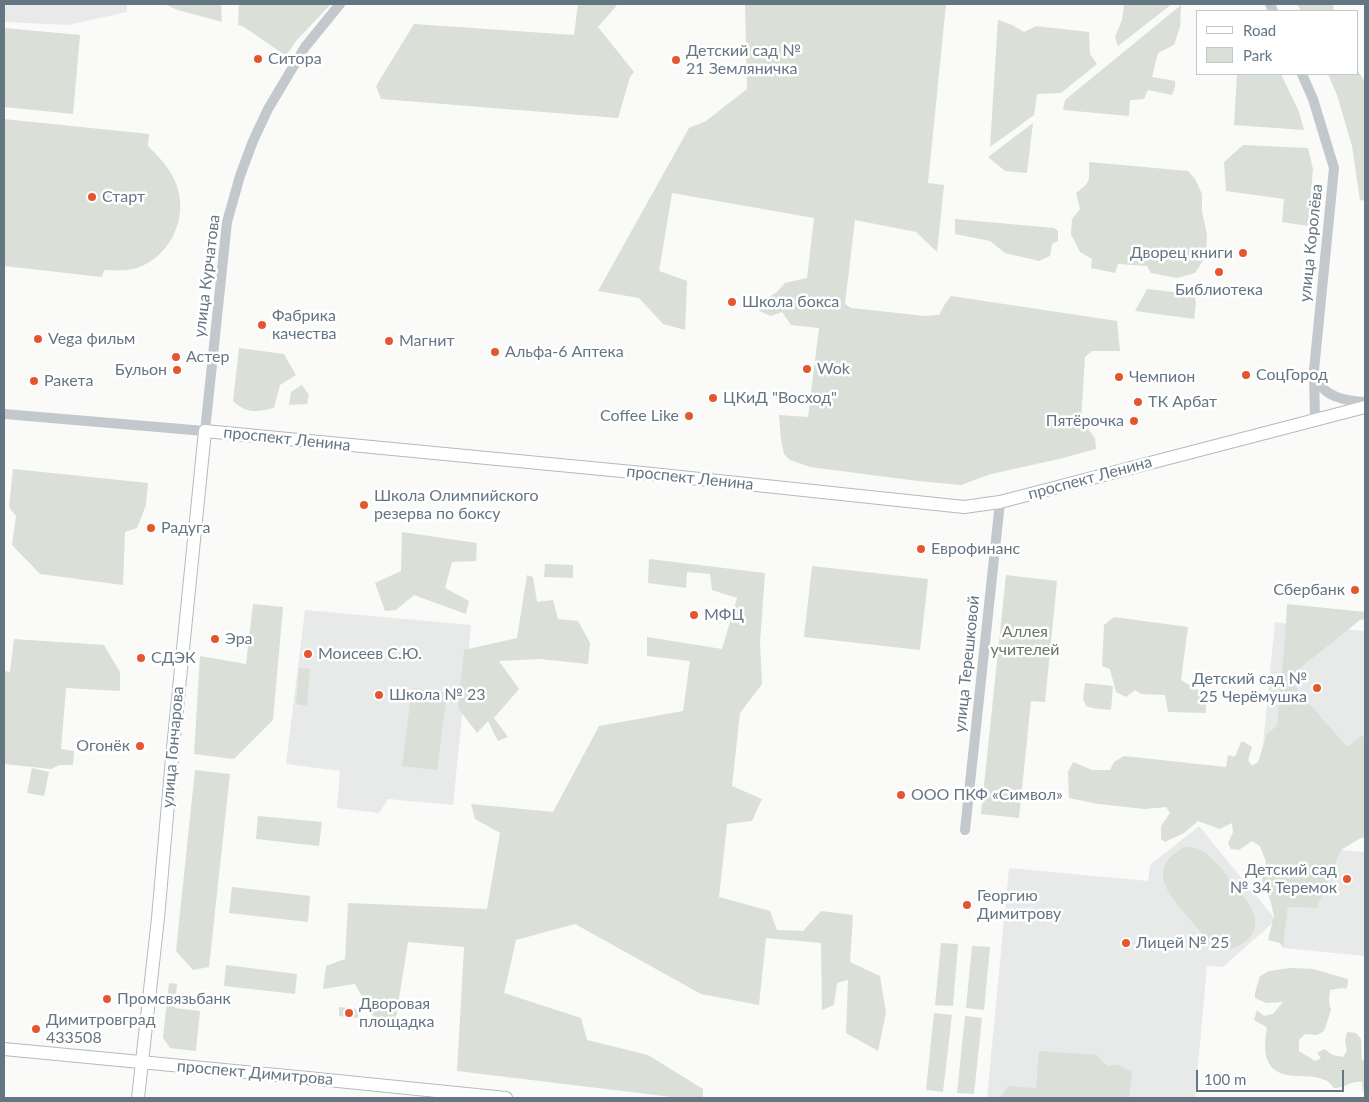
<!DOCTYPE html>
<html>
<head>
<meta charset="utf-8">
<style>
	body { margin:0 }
	#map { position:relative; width:1369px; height:1102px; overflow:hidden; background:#fafaf8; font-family:Lato,sans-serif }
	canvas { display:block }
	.frame { position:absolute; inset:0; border:5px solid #657683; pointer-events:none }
	.legend { position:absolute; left:1196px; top:10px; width:162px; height:65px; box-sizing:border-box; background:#fff; border:1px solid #c1c8cd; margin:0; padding:6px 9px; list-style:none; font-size:15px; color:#657683 }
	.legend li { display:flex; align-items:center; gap:10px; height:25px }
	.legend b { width:25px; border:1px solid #c1c8cd }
	.scale { position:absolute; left:1196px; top:1070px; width:148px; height:22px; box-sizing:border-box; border:2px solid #657683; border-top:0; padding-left:6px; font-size:15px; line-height:18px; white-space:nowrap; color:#657683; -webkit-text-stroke:4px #fff; paint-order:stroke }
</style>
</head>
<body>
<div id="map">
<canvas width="1369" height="1102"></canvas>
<div class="frame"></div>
<ul class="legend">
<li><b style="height:6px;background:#fff"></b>Road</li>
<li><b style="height:14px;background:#dadfd7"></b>Park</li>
</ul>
<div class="scale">100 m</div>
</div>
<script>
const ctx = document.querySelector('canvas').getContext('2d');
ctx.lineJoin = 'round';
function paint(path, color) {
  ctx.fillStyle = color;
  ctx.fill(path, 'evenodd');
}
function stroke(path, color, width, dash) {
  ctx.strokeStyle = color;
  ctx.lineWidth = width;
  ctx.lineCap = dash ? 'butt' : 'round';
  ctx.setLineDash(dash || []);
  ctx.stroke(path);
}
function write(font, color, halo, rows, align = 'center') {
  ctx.font = font + ' Lato,sans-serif';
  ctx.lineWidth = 5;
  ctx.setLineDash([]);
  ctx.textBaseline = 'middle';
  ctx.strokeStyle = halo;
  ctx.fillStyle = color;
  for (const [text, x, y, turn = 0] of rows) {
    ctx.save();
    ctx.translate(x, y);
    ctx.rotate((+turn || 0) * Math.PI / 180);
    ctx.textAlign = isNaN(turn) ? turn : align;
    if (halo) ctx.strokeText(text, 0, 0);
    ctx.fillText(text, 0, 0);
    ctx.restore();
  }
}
const built = new Path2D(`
	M4,4H127V12L68,25L4,22Z
	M305,610L471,625L453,805L388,799L379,813L337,808L340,771L286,764Z
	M1275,622L1365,631V775L1261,765Z
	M1199,826L1276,920L1223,967L1207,966L1195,1098H987L1009,868L1148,881L1150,865Z
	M1341,850L1365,852V956L1283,948L1288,907L1317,908Z`);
const green = new Path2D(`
	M164,4H221L222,22L178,10Z
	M239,4H331L296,41L286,56L244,27L238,25Z
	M578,4H618L598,27L634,72L630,77L618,118L381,99L376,86L414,24L574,35Z
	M739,4H946L928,183L944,185L937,252L916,232L855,220L845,304L851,308L925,316L939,315L945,304L951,296L1117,321L1120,351H1092L1085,357L1081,420L1095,438L1096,449L1059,459L991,474L961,485L918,481L810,467L790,460L784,454L781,440L779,415L808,417L819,328L791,325L782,312L771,316L759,311L761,302L777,292L785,283L807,278L814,218L672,193L659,271L687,281L685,330L663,324L639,298L598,291L689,128L706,121L747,89L745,5Z
	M1124,4H1172L1118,46L1115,37L1122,20Z
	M1297,4H1333L1334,11H1301Z
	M1181,5L1180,27L1174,45L1158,53L1152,77L1175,81V87L1172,95L1148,90L1144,99L1130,100L1129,116L1063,110L1065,100Z
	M998,20L1012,25L1024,32L1036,26L1089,32L1090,54L1097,64L1061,93L1037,94L1034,115L990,147Z
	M4,28L80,35L73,114L4,107Z
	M1358,71L1365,82V201L1360,200L1352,146L1337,95L1328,74H1358Z
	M1237,74H1281L1299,112L1304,130L1234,125Z
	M4,119L149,134L148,146C158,156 168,166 174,179C190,211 174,252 142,266C129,272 116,270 104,270L102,277L4,266Z
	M1033,123L1027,173L1005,171L988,157Z
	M1243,145L1308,148L1313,169L1308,226L1282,222L1284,199L1226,191L1224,162Z
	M1089,162L1188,171L1195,179L1202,194V211L1207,235L1206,256L1195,273L1177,278L1151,273L1147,266L1118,264L1115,273L1091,268L1092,259L1080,252L1071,234L1072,219L1080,209L1076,193C1092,181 1089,181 1089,162Z
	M955,219L1054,228L1058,231V241L1052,244L1050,256L1039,261L1005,253L990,241L955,234Z
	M1147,289L1191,294L1194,295L1196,303L1194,319L1135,311Z
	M239,348L284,354L296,375L280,385L274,408C256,412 247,414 233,401Z
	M302,385L309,395L307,404L289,405L291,392Z
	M13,469L148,483L146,505L137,528L125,532L123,585L40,574L12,545L16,516L9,507Z
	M402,532L477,543L476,561L452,562L445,588L469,601L466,614L414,595L396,610L385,611L375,583L401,571Z
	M649,559L765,573L760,643L762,684L740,713L732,786L762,799L752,821L727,824L719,897L770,911L777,930L803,931L821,911L853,915L850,962L880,976L886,1013L878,1051L846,1033L848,980L837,983L834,1005L822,1010L821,943L766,938L759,1005L701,994L575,924L516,940L504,993L581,1018L587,1040L648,1055L703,1089V1098H680L457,1071L464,947L408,942L395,1024L377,1023L355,984L323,989L326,966L345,959L348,903L487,909L500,833L475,819L471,804L553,812L599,726L683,711L690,661L647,656V637L722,649L737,598L712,590L710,574L687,572L686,588L648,583Z
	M545,564L573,565V578L544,577Z
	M812,566L928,579L920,650L804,637Z
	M527,575L533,577L537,602L553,600L558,619L578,621L590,643L588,664L540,659L499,661L519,689L494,718L508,737L498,741L488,721L477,733L458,708L464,650L517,638Z
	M1006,575L1057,581L1045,702L1031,701L1019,818L981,814Z
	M253,604L283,607L273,720L234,759L194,754L200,656L246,664Z
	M1287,604L1365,612V619L1360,620L1296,671L1293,683L1304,698L1347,747L1365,734V837L1359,839L1341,850L1317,908L1288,907L1283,948L1280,943L1268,940L1274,916L1270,899L1263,885L1262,877L1266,862L1260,846L1252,841L1239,850L1231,849L1228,843L1233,832L1232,823L1220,829L1198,821L1184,833L1165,842L1161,839V826L1170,813L1166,807L1145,809L1098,804L1069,798L1068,772L1073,762L1092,770H1110L1114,762L1124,756L1226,767L1228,755L1235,757L1241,742H1244L1252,747L1248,760L1252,766L1258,762L1267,734L1277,726L1285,640Z
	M1114,617L1188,627L1181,680L1206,695V713L1168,712L1165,695L1141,694L1135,690L1126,697L1116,692L1110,669L1102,666L1104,625Z
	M14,639L104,645L120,672V691L66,688L61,749L74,751L73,765H59L51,769L4,764V671L10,672Z
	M299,668L310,669L307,706L296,704Z
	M1085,683L1113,686L1111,710L1092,708L1086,706L1083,699Z
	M412,688L447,693L437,770L402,766Z
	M32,768L49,772L44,796L27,793Z
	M195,770L230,774L209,967L193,970L176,951Z
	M258,816L322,822L319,846L256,839Z
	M1185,847C1207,845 1220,868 1232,882C1248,901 1271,927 1240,945C1233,949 1225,950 1218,946C1206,940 1197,927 1188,917C1174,900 1149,875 1173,855C1177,852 1180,849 1185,847Z
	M232,887L310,896L308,922L229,913Z
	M941,943L958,944L953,1006L935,1005Z
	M972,946L990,947L984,1010L966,1008Z
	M226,965L297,974L295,994L224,986Z
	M1290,968L1313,969L1348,979V984L1346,989L1342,988L1330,990L1329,1002L1331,1010L1324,1031L1317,1035L1305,1034L1299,1040V1051L1315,1061L1321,1058L1317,1053L1324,1049L1333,1055L1343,1057L1347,1051L1345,1041L1347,1032L1356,1033L1361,1039L1362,1061L1365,1058V1092L1363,1091L1362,1082C1351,1080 1344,1089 1334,1088C1331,1085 1329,1081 1325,1080C1312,1074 1296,1078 1283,1074C1262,1067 1264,1046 1267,1028L1263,1025L1254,1020L1257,1010L1264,1016L1273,1014L1283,1002L1266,1003L1255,998V993L1260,976L1269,971Z
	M169,983L177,984L175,1008L200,1011L196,1051L170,1048L163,1038Z
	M339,1007L358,1009V1018L339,1016Z
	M934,1013L952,1015L943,1092L926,1090Z
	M965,1016L982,1018L974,1094L957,1093Z
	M1039,1051L1097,1055L1107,1066L1119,1065L1132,1072L1129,1098H1000L1008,1086L1036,1088Z`);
const minor = new Path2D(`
	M1270,4L1273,11
	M1302,74L1313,99L1334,168L1314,370L1315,420
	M1316,375C1318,379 1319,384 1321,386C1331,399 1351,401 1365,402
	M4,414L205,431L227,222L240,176L253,141L268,109L305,47L340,4
	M965,830L1000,502`);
const major = new Path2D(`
	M4,1049L308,1078L506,1098
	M138,1098L158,918L172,758L205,431L643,473L964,507L1000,502L1365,407`);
const markers = [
	[258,59,5,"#e4572e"],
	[676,60,5,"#e4572e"],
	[92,197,5,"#e4572e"],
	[1243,253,5,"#e4572e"],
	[1219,272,5,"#e4572e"],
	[732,302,5,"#e4572e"],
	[262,325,5,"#e4572e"],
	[38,339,5,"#e4572e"],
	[389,341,5,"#e4572e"],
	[495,352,5,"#e4572e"],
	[176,357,5,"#e4572e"],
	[807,369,5,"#e4572e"],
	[177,370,5,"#e4572e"],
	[1246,375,5,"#e4572e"],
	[1119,377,5,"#e4572e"],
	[34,381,5,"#e4572e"],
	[713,398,5,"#e4572e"],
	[1138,402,5,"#e4572e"],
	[689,416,5,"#e4572e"],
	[1134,421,5,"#e4572e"],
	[364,505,5,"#e4572e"],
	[151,528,5,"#e4572e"],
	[921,549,5,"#e4572e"],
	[1355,590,5,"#e4572e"],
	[694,615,5,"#e4572e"],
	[215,639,5,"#e4572e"],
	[308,654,5,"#e4572e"],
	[141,658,5,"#e4572e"],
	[1317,688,5,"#e4572e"],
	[379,695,5,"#e4572e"],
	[140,746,5,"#e4572e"],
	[901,795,5,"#e4572e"],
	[1347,879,5,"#e4572e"],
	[967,905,5,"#e4572e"],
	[1126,943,5,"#e4572e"],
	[107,999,5,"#e4572e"],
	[349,1013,5,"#e4572e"],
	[36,1029,5,"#e4572e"]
];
const poiNames = [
	["Детский сад №",686,51],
	["21 Земляничка",686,69],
	["Ситора",268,59],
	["Старт",102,197],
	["Дворец книги",1233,253,"right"],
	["Библиотека",1219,290,"center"],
	["Школа бокса",742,302],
	["Фабрика",272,316],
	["качества",272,334],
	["Vega фильм",48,339],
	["Магнит",399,341],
	["Альфа-6 Аптека",505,352],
	["Астер",186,357],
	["Wok",817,369],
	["Бульон",167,370,"right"],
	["СоцГород",1256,375],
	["Чемпион",1129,377],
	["Ракета",44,381],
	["ЦКиД \"Восход\"",723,398],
	["ТК Арбат",1148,402],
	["Coffee Like",679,416,"right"],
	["Пятёрочка",1124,421,"right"],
	["Школа Олимпийского",374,496],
	["резерва по боксу",374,514],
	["Радуга",161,528],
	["Еврофинанс",931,549],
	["Сбербанк",1345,590,"right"],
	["МФЦ",704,615],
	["Эра",225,639],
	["Моисеев С.Ю.",318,654],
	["СДЭК",151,658],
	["Детский сад №",1307,679,"right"],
	["25 Черёмушка",1307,697,"right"],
	["Школа № 23",389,695],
	["Огонёк",130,746,"right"],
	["ООО ПКФ «Символ»",911,795],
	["Детский сад",1337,870,"right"],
	["№ 34 Теремок",1337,888,"right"],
	["Георгию",977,896],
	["Димитрову",977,914],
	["Лицей № 25",1136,943],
	["Промсвязьбанк",117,999],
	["Дворовая",359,1004],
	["площадка",359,1022],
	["Димитровград",46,1020],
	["433508",46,1038]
];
const streetNames = [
	["улица Королёва",1311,243,-84],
	["улица Курчатова",207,276,-83],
	["проспект Ленина",287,439,6],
	["проспект Ленина",690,478,6],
	["проспект Ленина",1090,478,-15],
	["улица Терешковой",967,664,-84],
	["улица Гончарова",173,747,-85],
	["проспект Димитрова",255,1073,5]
];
const parkNames = [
	["Аллея",1025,632],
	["учителей",1025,650]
];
paint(built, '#e8e9e9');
paint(green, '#dadfd7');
stroke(major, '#b5babe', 14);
stroke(minor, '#c3c8cc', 10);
stroke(major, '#fff', 12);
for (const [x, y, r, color] of markers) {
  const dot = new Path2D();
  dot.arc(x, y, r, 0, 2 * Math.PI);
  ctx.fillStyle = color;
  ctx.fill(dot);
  stroke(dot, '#fff', 2);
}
write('16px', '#657683', '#fff', poiNames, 'left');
write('16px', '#657683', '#fff', streetNames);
write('16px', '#687a64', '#fff', parkNames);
</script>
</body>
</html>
